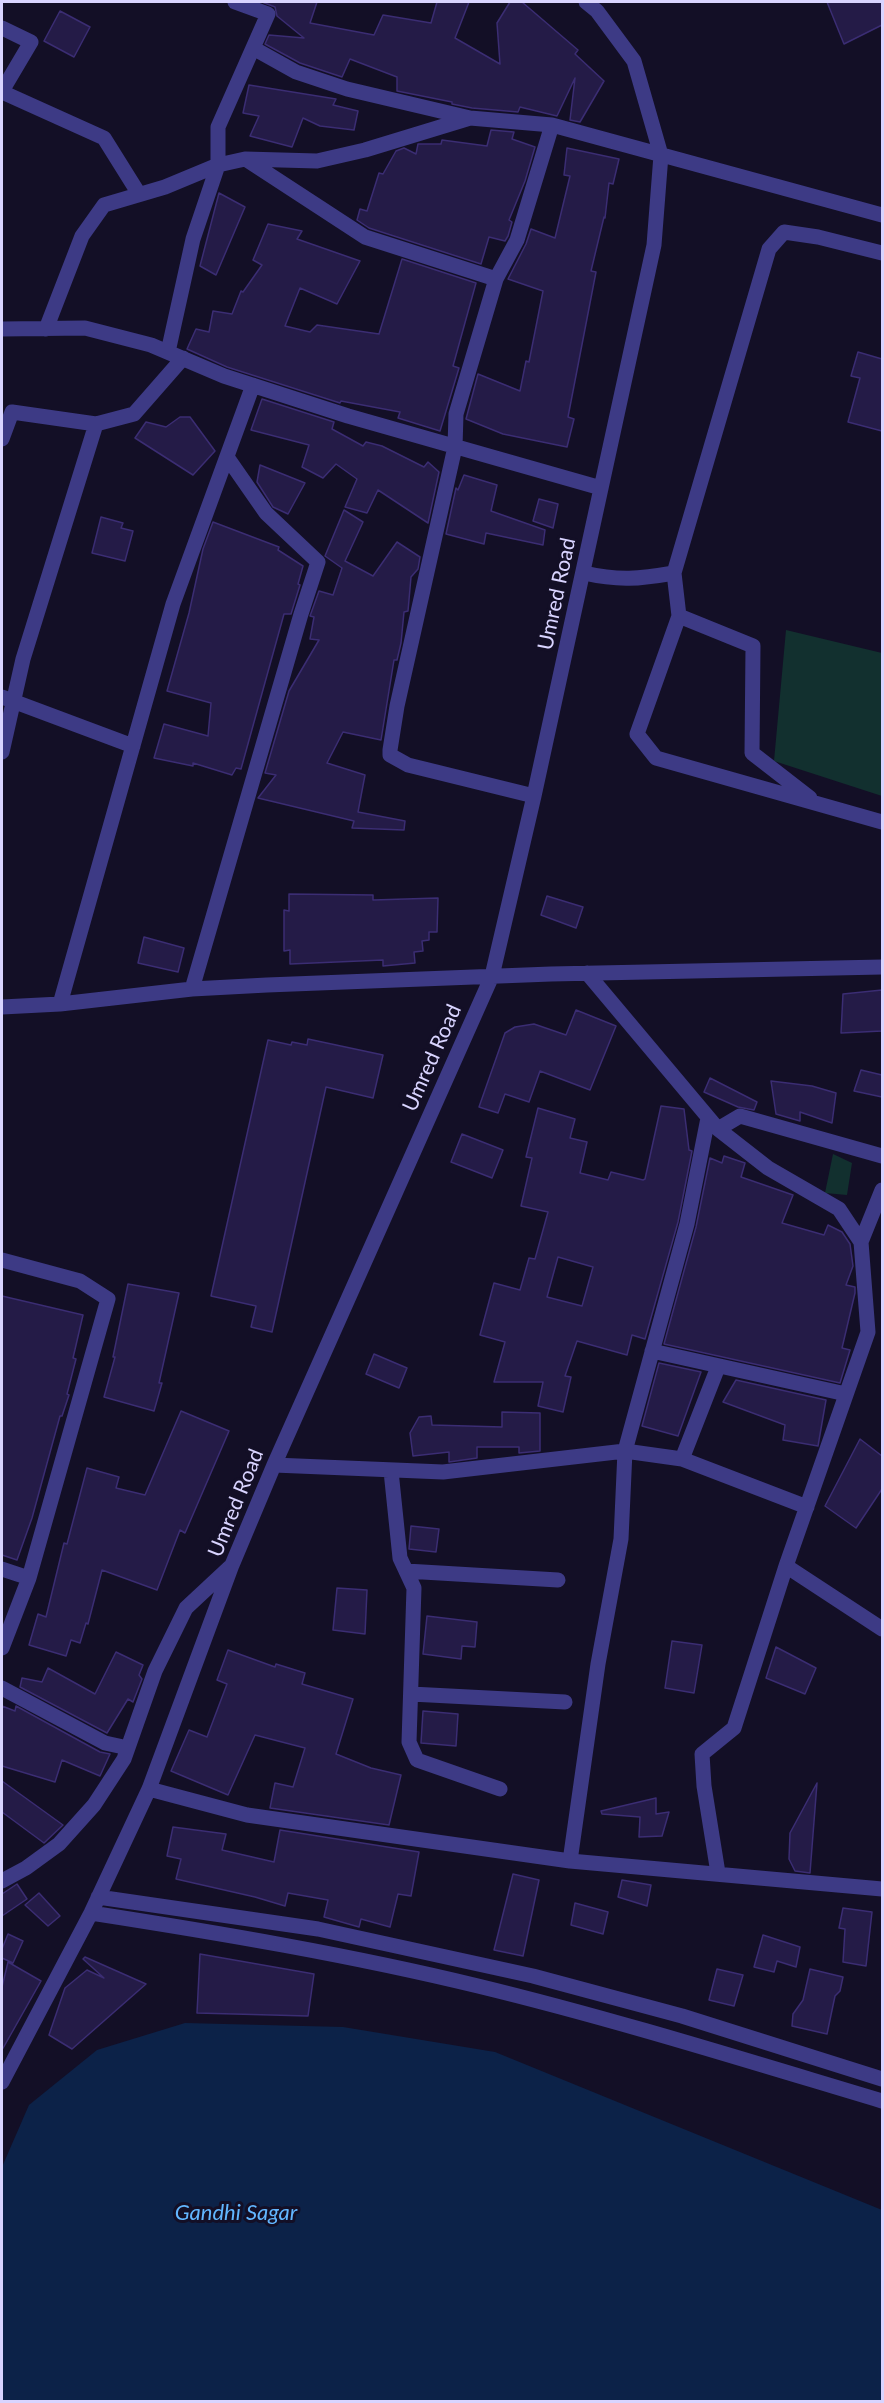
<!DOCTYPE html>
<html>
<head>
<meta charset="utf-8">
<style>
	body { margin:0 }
	#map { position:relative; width:884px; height:2403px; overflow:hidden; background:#130f26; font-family:Lato,sans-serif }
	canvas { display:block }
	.frame { position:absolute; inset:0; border:3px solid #d9d4ff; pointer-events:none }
</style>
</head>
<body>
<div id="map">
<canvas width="884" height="2403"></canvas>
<div class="frame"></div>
</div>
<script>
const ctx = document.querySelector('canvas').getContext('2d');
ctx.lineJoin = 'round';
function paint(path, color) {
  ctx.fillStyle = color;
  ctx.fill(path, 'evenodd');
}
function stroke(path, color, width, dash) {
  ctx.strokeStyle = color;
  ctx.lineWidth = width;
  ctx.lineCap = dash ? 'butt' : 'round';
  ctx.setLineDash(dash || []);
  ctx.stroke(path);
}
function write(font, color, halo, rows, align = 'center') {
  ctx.font = font + ' Lato,sans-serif';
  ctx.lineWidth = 6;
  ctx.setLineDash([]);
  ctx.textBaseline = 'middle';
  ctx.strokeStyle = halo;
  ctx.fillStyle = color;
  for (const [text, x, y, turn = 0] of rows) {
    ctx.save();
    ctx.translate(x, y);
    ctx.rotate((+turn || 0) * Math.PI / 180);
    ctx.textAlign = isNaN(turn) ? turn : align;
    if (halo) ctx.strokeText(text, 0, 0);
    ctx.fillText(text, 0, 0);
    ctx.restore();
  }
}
const green = new Path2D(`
	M786,630L882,653V796L774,761Z
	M833,1154L852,1163L847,1195L825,1193Z`);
const water = new Path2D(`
	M185,2023L343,2027L495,2052L882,2210V2401H2V2167L29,2105L97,2050Z`);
const building = new Path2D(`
	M262,2H317L310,23L374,35L383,15L431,23L437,2H469L455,38L500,64L497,23L510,2H522L578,50L575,54L604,81L580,122L570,120L575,78L557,116L520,107L518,112L472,108L452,104V102L397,91V77L350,59L342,77L300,63L265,44L269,35L304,38L277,16L275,7Z
	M827,2H882V25L844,44Z
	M60,11L90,27L74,57L44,41Z
	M249,85L336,99L333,105L358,111L354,130L320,126L303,118L292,147L250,136L259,116L243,113Z
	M491,130L514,132L512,139L535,147L525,181L509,220L512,222L508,236L505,241L489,237L481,264L369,228L357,220L360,209L367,211L379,173L383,174L396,151L404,148L416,154L418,144H441L442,140L487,146Z
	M567,148L619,159L613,184L609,183L605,218L604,217L591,271L596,272L568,417L574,419L567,447L503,434L466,419L478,374L520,391L526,361L529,362L543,291L508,279L526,244L531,229L555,238L570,176L564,175Z
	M219,193L245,207L216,275L200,266Z
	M268,224L302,231L297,239L360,261L337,304L300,288L285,326L310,332L317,325L379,334L402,259L476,283L453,366L459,368L440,431L398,418L400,412L341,401L340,403L227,367L187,349L196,329L209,332L213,311L232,314L241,291L243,292L262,265L253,260Z
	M858,352L882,359V431L848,422L860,378L851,376Z
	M262,399L334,422L332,429L363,446L366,442L382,446L424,467L428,462L439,472L428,523L378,490L367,513L345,507L357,479L336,464L323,478L302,467L309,445L251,430Z
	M180,417H190L215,451L193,475L135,438L146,422L166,427Z
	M260,465L305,483L288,514L273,507L257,482Z
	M464,475L497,485L491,511L545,530L543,545L486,533L484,544L446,534L456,488L458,490Z
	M539,499L558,504L553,528L533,521Z
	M344,510L363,522L345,561L373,576L397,542L420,557L418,569L411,577L408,611L404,612L401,643L397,660H394L381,740L343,732L327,763L365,775L358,812L405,821L404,830L352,828L354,821L258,798L276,775L265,773L289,691L319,640L310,639L314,617L310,616L319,591L333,595L342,568L325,556Z
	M101,517L123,523L121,528L133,531L125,561L92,553Z
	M213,522L279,547L278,550L303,566L298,584L300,585L291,614H284L241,769L236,768L232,775L193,763V766L154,758L164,724L208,736L211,703L167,691L189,613L203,549Z
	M289,894L373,895V900L438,898L437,932H429V940L422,941L423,951L414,952L415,963L383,966V960L290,964V950L284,951V910L289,911Z
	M547,896L583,907L576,928L541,915Z
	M144,937L184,948L178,972L138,963Z
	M882,990V1031L841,1033L843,994Z
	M576,1010L616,1026L590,1090L540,1071L529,1102L505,1094L498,1113L479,1107L505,1033L515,1027L534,1024L566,1035Z
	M308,1039L383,1055L373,1098L326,1087L272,1332L251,1327L256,1306L211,1296L268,1040L291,1045L292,1042L307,1045Z
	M861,1070L882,1075V1097L854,1091Z
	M710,1078L757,1102L754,1110L738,1107L704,1092Z
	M771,1081L812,1086L836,1093L832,1123L800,1112V1121L776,1114Z
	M661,1106L684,1109L689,1150L692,1151L678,1222L645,1339L632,1335L627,1355L577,1341L565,1376L571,1377L563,1412L538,1406L543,1382H494L505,1342L480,1335L494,1283L520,1290L529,1258L535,1259L548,1212L521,1206L532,1158L526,1157L538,1108L575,1119L570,1138L587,1142L580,1173L608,1180L611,1172L643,1180L645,1179ZM558,1257L593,1267L582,1306L547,1297Z
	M462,1134L503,1150L492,1178L451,1162Z
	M724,1156L745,1163L741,1177L793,1195L782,1223L824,1235L828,1225L842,1232L850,1244L853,1266L846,1285L855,1287V1293L842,1348L850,1350L840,1383L664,1344L696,1227L710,1158L722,1163Z
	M128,1284L179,1293L159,1383H162L154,1411L104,1397L115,1357H113Z
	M2,1296L83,1315L73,1358L76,1359L67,1394L69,1395L62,1416H60L32,1518L17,1560L2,1555Z
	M374,1354L407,1368L399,1388L366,1374Z
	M659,1363L701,1372L678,1436L642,1426Z
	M736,1380L826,1400L818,1446L783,1440L785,1425L723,1402Z
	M181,1411L229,1431L185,1533L180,1530L157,1590L102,1570L88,1624L86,1623L80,1643L71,1640L66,1656L29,1645L38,1614L46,1617L64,1543L67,1544L87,1468L119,1477L116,1488L145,1495Z
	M502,1412L540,1413V1451L519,1453V1447H477V1458L449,1462V1452L413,1456L410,1433L419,1417L431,1416L432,1425L502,1427Z
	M860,1439L882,1456V1489L856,1528L825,1506Z
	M411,1526L439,1529L436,1552L409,1549Z
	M337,1588L367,1590L365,1634L333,1630Z
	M427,1616L477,1622L475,1647L462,1646L461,1659L423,1654Z
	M672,1641L702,1645L694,1693L665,1688Z
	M776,1647L816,1668L805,1694L766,1678Z
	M228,1650L275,1667L276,1664L305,1673L302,1684L353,1699L336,1754L371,1768L401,1775L389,1825L270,1808L275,1783L293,1787L305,1748L255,1735L228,1795L171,1771L189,1730L207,1737L227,1684L217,1680Z
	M116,1652L143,1665L139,1675L142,1679L133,1702L128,1699L107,1733L20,1687L22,1678L42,1682L48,1668L95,1694Z
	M2,1706L15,1711L16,1706L100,1752L110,1754L100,1776L62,1760L55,1782L2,1766Z
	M423,1711L458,1714L456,1746L421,1743Z
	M2,1781L63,1825L44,1843L2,1812Z
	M817,1783L810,1873L795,1871L789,1859L790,1833Z
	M656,1798V1814L669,1812L662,1836L639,1837L640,1817L602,1814L601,1811Z
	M173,1827L226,1834L222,1850L274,1862L280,1830L419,1852L411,1896L398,1894L390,1927L361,1919L359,1927L324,1917L328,1900L288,1893L285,1906L255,1897L176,1879L181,1859L167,1856Z
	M513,1874L539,1880L523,1956L494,1950Z
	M622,1880L651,1885L647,1906L618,1897Z
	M17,1884L27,1899L2,1916V1894Z
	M39,1893L60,1916L48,1926L25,1905Z
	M575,1903L608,1912L603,1934L571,1925Z
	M843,1908L872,1912L866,1966L843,1962L845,1929L839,1928Z
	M8,1934L23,1941L13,1963L2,1958V1949Z
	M763,1935L800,1947L796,1967L777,1961L774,1972L754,1967Z
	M200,1954L314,1974L308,2016L197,2013Z
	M85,1957L146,1984L72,2049L49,2035L65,1988L87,1970L104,1978L83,1959Z
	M8,1962L41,1981L2,2050V1987Z
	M717,1969L743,1975L734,2006L709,2000Z
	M810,1969L843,1977L840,1991L835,1996L827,2034L792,2026L793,2014L803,2000Z`);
const minor = new Path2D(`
	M2,28L31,42L2,91
	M253,48L296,72L347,89L470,118
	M2,92L104,138L139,194
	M247,160L365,237L496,279
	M2,329L85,328L151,345L224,376L348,416L601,488
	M46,329L82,236L104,205L165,187L218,165L245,159L317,161L365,150L470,118L552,125L882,215
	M168,352L193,239L218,165V127L268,14L235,2
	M2,439L12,412L96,424
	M584,573C619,581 639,579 674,573L769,249L784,232L818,237L882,253
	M674,573L679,616L637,734L656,758L882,822
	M679,616L753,646L752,753L810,798
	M2,697L133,746
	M2,752L23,659L96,424L134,414L183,358
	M534,796L408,765L390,755V750L397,706L455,447L456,414L496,279L517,240L552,125
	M587,973L718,1129L768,1168L839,1209L861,1242L868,1332L786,1566L734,1728L702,1754L704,1786L718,1873
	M192,989L301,614L318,562L266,513L227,457
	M60,1004L173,604L253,385
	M2,1007L60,1004L192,989L267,985L551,974L882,967
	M718,1129L740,1116L882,1156
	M861,1242L882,1190
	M2,1260L80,1281L108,1299L29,1578L2,1648
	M652,1351L846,1394
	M682,1459L718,1367
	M274,1465L443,1472L625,1451L682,1459L807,1507
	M391,1471L400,1558L414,1588L409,1742L417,1760L500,1789
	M786,1566L882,1629
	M2,1569L29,1578
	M406,1571L558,1580
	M2,1688L105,1743L128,1748
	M411,1694L565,1702
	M149,1789L247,1815L570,1861L882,1889
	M570,1861L598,1664L621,1539L625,1451L687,1224L708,1118
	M2,1881L26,1868L59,1844L94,1805L124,1759L155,1671L186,1608L230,1567
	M98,1897L318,1929L533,1976L682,2016L882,2079
	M91,1913C220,1933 350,1955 478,1986C614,2019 748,2061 882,2101
	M2,2082L91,1913L149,1789L232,1565L274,1465L492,976L534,796L654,245L661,155L634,61L597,11L586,2`);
const streetNames = [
	["Umred Road",557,594,-78],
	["Umred Road",432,1058,-66],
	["Umred Road",236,1503,-68]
];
const waterNames = [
	["Gandhi Sagar",236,2213]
];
paint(green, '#12302f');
paint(water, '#0c2248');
paint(building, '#241b47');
stroke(building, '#3b2d73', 1.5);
stroke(minor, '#3d3a85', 15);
write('21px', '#d9d4ff', '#130f26', streetNames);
write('italic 22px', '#62b6ff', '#130f26', waterNames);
</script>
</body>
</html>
